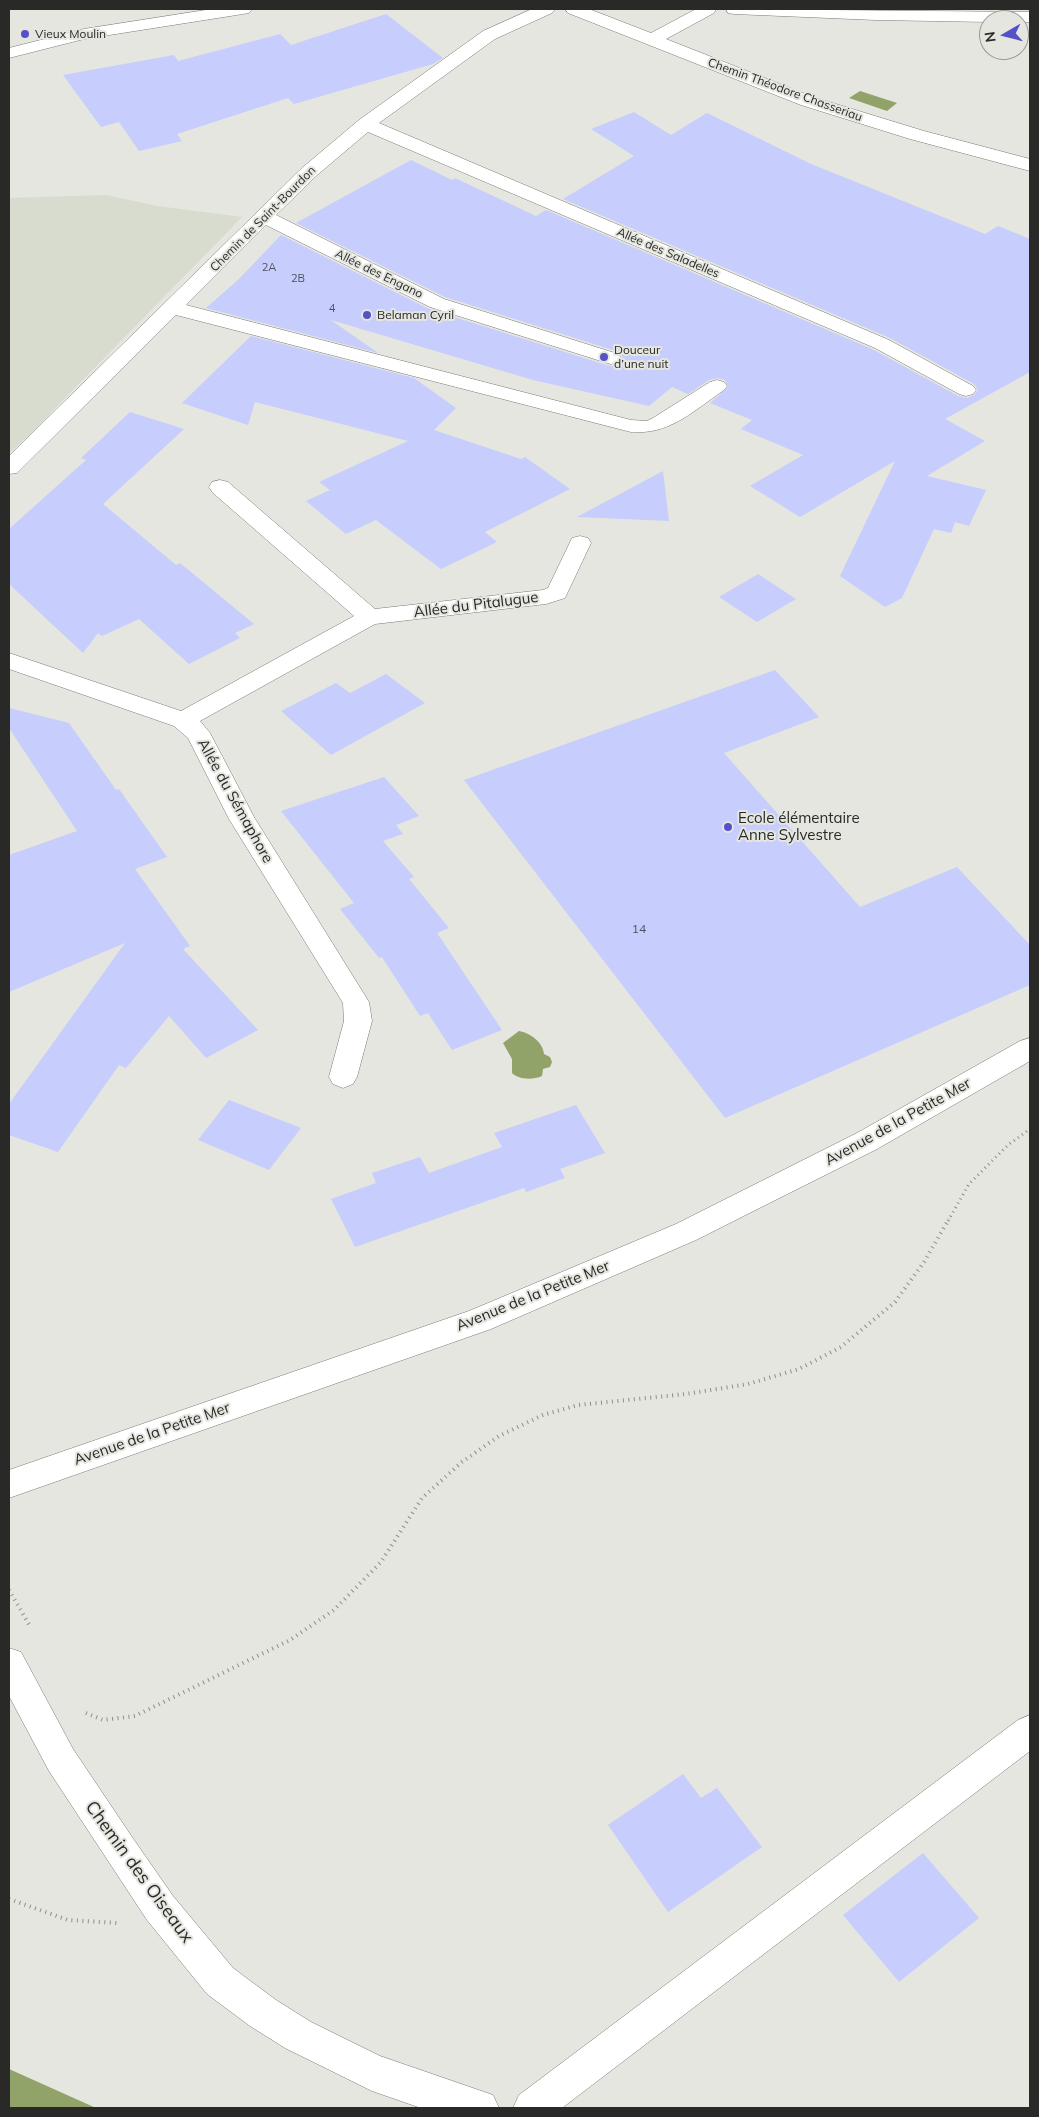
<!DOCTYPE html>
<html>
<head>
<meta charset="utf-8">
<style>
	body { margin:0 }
	#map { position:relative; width:1039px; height:2117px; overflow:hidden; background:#e4e6df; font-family:Mulish,sans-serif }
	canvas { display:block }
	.frame { position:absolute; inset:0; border:10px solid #292a27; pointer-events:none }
	.north { position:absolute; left:979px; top:10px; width:50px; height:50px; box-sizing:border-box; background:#e4e6df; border:1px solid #999b95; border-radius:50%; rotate:262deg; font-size:14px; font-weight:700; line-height:20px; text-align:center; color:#292a27 }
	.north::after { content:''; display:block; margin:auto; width:18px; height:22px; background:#5551c9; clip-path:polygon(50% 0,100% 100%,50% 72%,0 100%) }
</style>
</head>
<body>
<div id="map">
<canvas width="1039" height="2117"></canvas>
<div class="frame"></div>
<div class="north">N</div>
</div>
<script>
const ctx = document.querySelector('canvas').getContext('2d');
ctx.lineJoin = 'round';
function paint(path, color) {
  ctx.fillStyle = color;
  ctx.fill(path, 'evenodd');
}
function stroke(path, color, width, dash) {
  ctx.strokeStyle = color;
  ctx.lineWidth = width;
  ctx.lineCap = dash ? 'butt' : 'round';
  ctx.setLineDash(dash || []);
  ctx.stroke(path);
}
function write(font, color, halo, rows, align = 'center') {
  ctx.font = font + ' Mulish,sans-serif';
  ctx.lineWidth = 4;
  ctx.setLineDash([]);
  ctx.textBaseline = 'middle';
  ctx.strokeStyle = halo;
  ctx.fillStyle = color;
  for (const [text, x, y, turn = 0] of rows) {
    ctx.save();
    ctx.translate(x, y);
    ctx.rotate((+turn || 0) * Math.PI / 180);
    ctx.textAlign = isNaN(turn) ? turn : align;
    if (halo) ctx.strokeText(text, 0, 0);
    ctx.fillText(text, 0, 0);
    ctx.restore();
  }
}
const built = new Path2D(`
	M106,195L157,206L242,217L31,433L9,453V198Z`);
const water = new Path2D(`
	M860,91L897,103L887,111L849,98Z
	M519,1031C530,1033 543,1042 544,1054L550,1057L552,1062L550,1067L543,1069L542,1076C533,1080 519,1080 512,1073V1059L503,1043Z
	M9,2069L96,2108H9Z`);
const building = new Path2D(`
	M386,14L443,58L433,64L294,104L288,98L177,134L182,141L139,151L119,122L101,127L63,75L174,55L178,61L280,34L291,45Z
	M634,112L671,135L707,113L811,164L985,234L998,226L1030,239V372L945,419L985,441L927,476L986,490L969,526L955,522L951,533L934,529L902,598L885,607L840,576L895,461L800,517L750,486L803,455L741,429L752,420L710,403L728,387L725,380L718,378L709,380L688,394L672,387L649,406L533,380L331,320L378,353L206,308L239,279L281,235L429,309L603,364L612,366L620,363L623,358L619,352L445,297L296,223L411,160L452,180L455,178L536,216L546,210L874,350L958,396L967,398L974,395L978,390L974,384L890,338L563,199L634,156L591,129Z
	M251,336L414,378L456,408L434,430L521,459L525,457L570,489L485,532L497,542L441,569L376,520L346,534L306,501L330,490L319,482L408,441L255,402L248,425L182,403Z
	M130,412L184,429L103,504L176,565L180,563L254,624L235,633L240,638L189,664L139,619L102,636L98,633L83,653L9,584V529L86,460L81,458Z
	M663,471L669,521L577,517Z
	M758,574L796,599L757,622L719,597Z
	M775,670L819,717L724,753L860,907L957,867L1030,945V985L725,1118L464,780Z
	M386,674L425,703L331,755L281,711L336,683L350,693Z
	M9,708L69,723L116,790L119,789L167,857L135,869L190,946L183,949L258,1030L206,1058L169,1016L126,1068L119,1065L58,1152L9,1135V1104L125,943L9,992V855L77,831L9,728Z
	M384,777L419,816L396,825L403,834L383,841L414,877L409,879L449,928L437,933L502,1030L452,1050L428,1013L420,1016L382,957L379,958L340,909L354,903L281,811Z
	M229,1100L301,1128L269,1170L198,1140Z
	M576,1105L605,1153L560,1169L565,1178L526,1192L524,1188L355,1247L331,1199L376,1183L372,1173L420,1157L429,1173L502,1147L494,1133Z
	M683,1774L701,1798L717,1788L762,1847L668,1912L608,1825Z
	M923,1853L979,1918L899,1982L843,1915Z`);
const pathFar1 = new Path2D(`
	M948,1221L969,1184L1008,1145L1030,1129`);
const path = new Path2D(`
	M9,1590L30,1626
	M86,1713L103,1720L135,1716L290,1640L334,1610L381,1562L422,1498L462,1462L499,1436L543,1415L578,1405L686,1394L748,1384L799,1369L841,1347L895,1302L924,1262L949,1219
	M9,1899L68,1920L117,1923`);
const minor = new Path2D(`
	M532,9H555L552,13L495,39L379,123L889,340L973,386L976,390L973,394L966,396L959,394L875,348L368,132L316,176L276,215L444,299L618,354L621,358L618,362L611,364L604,362L430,307L266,225L186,305L631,420L647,421L653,418L710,382L717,380L724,382L727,386L724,390C693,411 670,435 631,432L176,315L17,473L9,474V456L302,168L359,120L483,31Z
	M565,9H589L651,33L696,9H716L714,13L666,39L813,97L924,131L1030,159V171L910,139L801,105L568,13Z
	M220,480L228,482L375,609L543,590L548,588L572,538L580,536L588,538L591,543L565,598L546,604L375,624L200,721L210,733L254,817L369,1002L372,1021L357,1077L353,1084L343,1088L333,1084L329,1077L344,1021L343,1003L229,819L188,738L174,726L9,669V653L181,711L354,616L212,492L209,487L212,482Z
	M1030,1038V1061L877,1149L696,1240L491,1329L9,1498V1470L469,1311L676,1224L857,1133L1020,1041Z
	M9,1648L21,1652L73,1749L132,1837L173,1896L233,1968L276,2000L311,2022L380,2056L493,2095L499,2108H421L372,2091L285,2048L250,2026L207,1994L147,1920L49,1771L9,1696Z
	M1030,1715V1751L562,2108H513L519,2095L1018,1720Z`);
const major = new Path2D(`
	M212,9H252L249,13L243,14L84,39L9,58V48L84,29Z
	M726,9L1030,12V22H1019V20H989V22L876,20L734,14L728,13Z`);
const markers = [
	[25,34,5,"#5551c9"],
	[367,315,5,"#5551c9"],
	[604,357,5,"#5551c9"],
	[728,827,5,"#5551c9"]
];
const farNumbernames = [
	["2A",269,268],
	["2B",298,279],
	["4",332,309]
];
const farPoinames = [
	["Vieux Moulin",35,34],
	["Belaman Cyril",377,315],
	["Douceur",614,350],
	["d’une nuit",614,364]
];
const farStreetnames = [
	["Chemin Théodore Chasseriau",785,90,20],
	["Chemin de Saint-Bourdon",263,219,-45],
	["Allée des Saladelles",668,253,23],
	["Allée des Engano",379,274,26]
];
const numberNames = [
	["14",639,929]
];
const streetNames = [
	["Allée du Pitalugue",476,605,-7],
	["Allée du Sémaphore",235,801,61],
	["Avenue de la Petite Mer",898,1122,-29],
	["Avenue de la Petite Mer",533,1296,-22],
	["Avenue de la Petite Mer",152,1434,-19]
];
const poiNames = [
	["Ecole élémentaire",738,818],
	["Anne Sylvestre",738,835]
];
const nearStreetnames = [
	["Chemin des Oiseaux",139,1872,54]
];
paint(built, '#d7dccf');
paint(water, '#91a369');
paint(building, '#c7cdfc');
stroke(minor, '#797b75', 1);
stroke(major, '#797b75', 1);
stroke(pathFar1, '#8d8f8a', 3, [1, 4]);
stroke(path, '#8d8f8a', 4, [1, 4.5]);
paint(minor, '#fff');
paint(major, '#fff');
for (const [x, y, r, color] of markers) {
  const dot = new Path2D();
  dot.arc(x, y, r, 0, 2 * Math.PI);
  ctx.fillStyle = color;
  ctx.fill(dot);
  stroke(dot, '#e4e6df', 2);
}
write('11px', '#50535c', null, farNumbernames);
write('12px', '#292a27', '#e4e6df', farPoinames, 'left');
write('12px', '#292a27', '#e4e6df', farStreetnames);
write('12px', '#50535c', null, numberNames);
write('15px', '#292a27', '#e4e6df', streetNames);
write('15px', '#292a27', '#e4e6df', poiNames, 'left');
write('18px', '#292a27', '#e4e6df', nearStreetnames);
</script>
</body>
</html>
